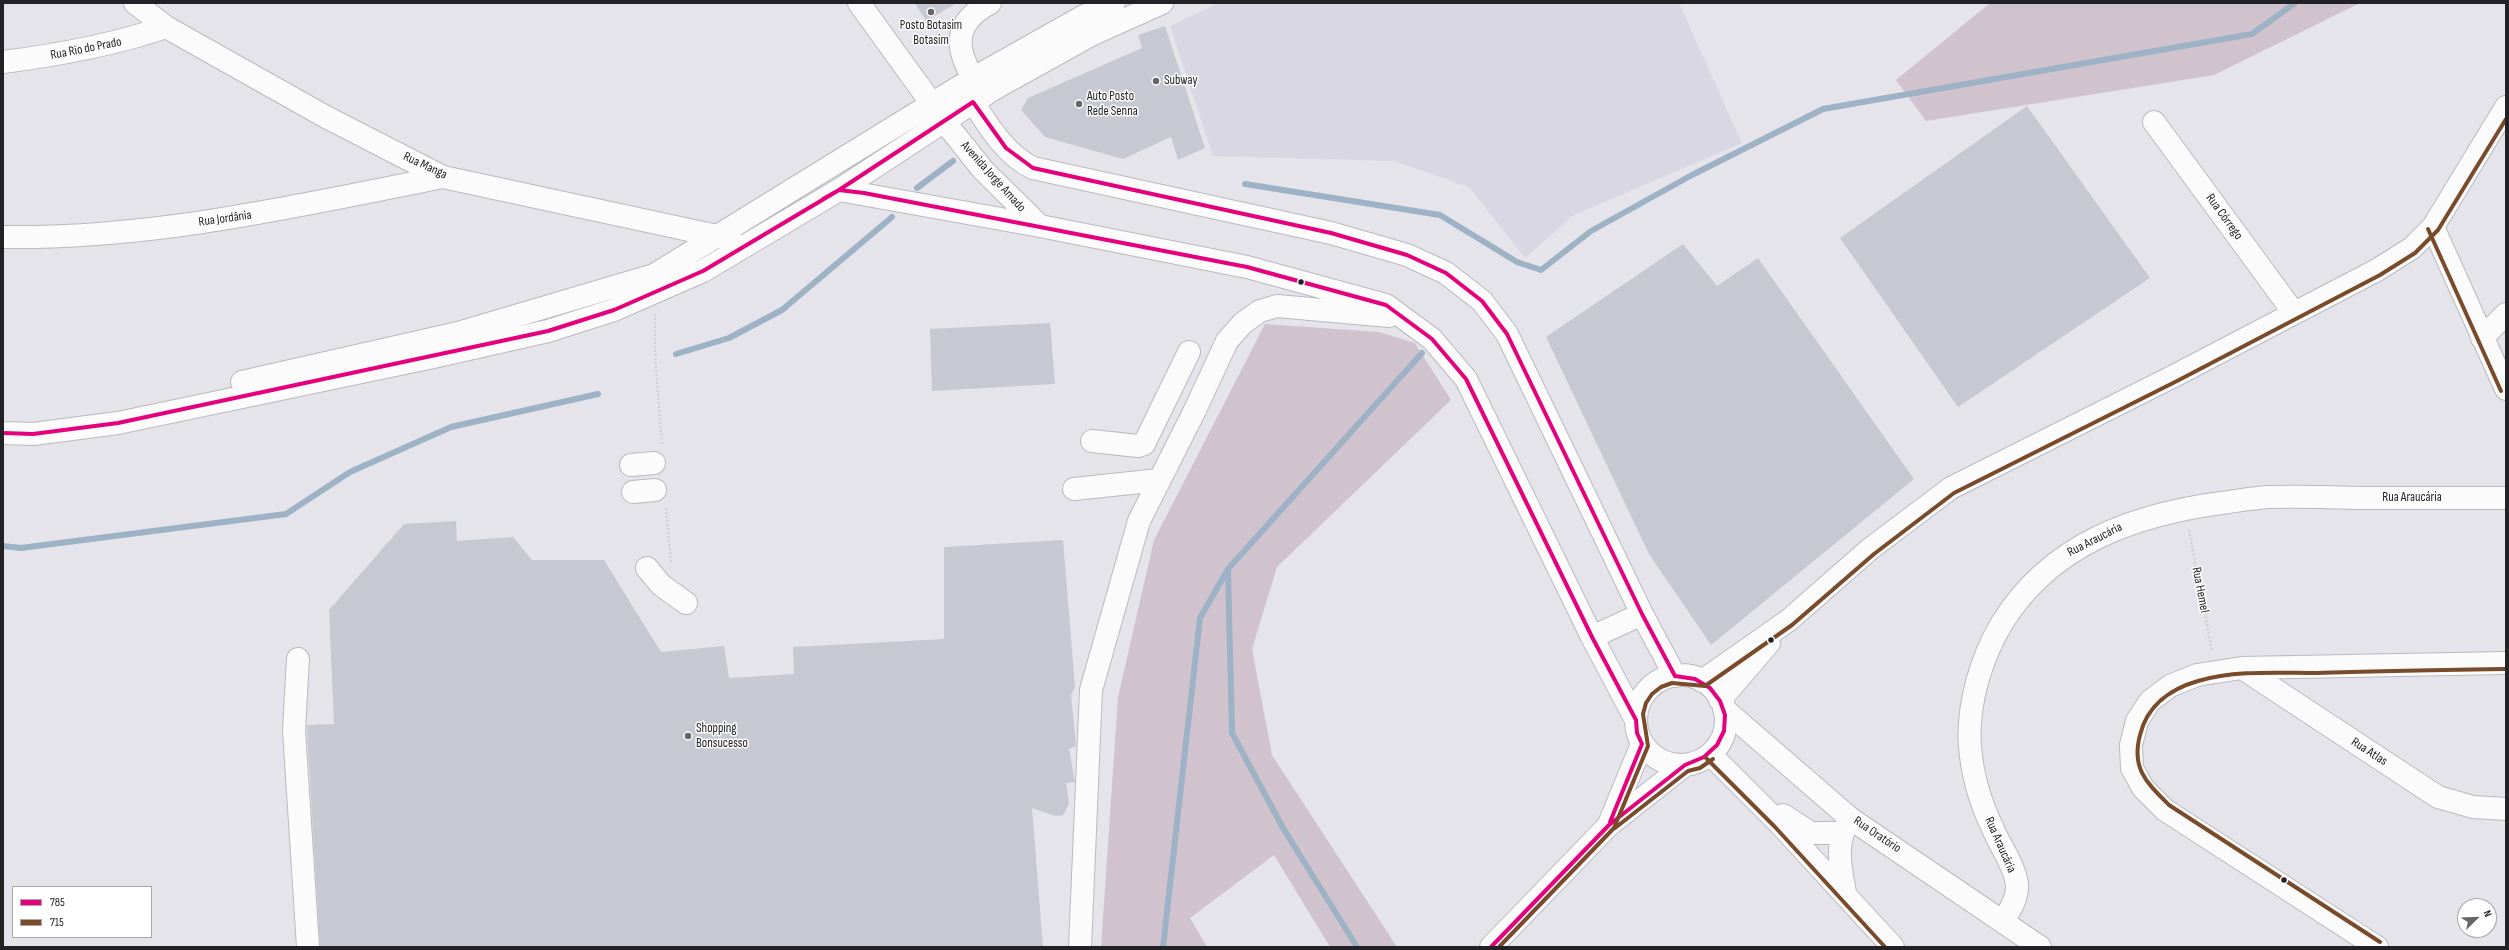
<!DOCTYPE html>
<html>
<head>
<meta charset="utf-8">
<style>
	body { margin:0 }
	#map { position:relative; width:2509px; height:950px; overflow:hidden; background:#e5e4ea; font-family:"Sofia Sans Condensed",sans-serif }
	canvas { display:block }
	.frame { position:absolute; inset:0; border:4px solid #222125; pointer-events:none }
	.legend { position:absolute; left:12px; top:886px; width:140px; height:52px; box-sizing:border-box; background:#fff; border:1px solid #a7a6a8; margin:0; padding:5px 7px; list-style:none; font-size:12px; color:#222125 }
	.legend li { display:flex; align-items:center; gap:8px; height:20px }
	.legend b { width:20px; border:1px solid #a7a6a8 }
	.north { position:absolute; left:2457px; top:898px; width:40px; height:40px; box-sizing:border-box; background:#fff; border:1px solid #a7a6a8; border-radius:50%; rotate:67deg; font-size:11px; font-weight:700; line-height:16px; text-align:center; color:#222125 }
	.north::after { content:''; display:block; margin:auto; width:14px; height:18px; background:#66656a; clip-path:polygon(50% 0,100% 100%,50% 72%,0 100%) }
</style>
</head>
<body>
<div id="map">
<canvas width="2509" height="950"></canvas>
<div class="frame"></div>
<ul class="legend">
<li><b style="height:5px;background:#e5007d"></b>785</li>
<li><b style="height:5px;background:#7a4b2a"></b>715</li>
</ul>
<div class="north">N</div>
</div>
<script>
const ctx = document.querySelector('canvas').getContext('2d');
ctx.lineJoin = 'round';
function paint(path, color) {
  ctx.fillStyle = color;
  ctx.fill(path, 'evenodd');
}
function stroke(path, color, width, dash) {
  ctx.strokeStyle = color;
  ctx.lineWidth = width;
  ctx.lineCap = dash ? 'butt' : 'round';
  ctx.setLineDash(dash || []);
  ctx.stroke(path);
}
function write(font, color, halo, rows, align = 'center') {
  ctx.font = font + ' "Sofia Sans Condensed",sans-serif';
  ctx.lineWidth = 3;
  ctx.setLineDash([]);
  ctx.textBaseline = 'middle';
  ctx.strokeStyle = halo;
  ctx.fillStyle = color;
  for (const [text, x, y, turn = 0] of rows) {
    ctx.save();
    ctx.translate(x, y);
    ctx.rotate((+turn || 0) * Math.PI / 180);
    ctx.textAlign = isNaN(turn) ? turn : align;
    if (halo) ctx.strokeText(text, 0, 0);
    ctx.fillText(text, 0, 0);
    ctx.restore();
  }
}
const built = new Path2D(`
	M1218,3H1679L1742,143L1574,215L1525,258L1469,187L1394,161L1213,156L1170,26Z`);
const green = new Path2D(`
	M1990,3H2360L2214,75L1926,121L1896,80Z
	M1265,324L1379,332L1415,343L1451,400L1277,567L1252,649L1272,755L1397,947H1330L1274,855L1190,918L1207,947H1101L1118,697L1154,540Z`);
const stream = new Path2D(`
	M1245,184L1440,215L1517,262L1541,270L1591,231L1692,175L1823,109L2252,34L2295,3
	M917,188L953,161
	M676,354L729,338L782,310L892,217
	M3,546L21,548L286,514L350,472L451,427L598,394
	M1228,570L1232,733L1283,828L1357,947
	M1163,947L1200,618L1228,569L1422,353`);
const building = new Path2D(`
	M915,3H957L926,21Z
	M1165,26L1205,148L1178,160L1171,137L1123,159L1045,137L1021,110L1028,98L1142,48L1138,35Z
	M2027,106L2150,278L1958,407L1840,238Z
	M1683,244L1717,286L1758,258L1914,479L1711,645L1649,554L1546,337Z
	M1050,323L1055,384L932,391L930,329Z
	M456,521L457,541L513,537L532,560H604L661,652L724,646L729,678L794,674L793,647L944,639V547L1063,540L1075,687L1071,695L1076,746L1069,749L1075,782L1066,783L1069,804L1063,815L1055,816L1032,808L1043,947H320L307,730V725L334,724L329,610L404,524Z`);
const path = new Path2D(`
	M655,314V353L662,445
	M666,508L671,562
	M2189,530L2212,651`);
const minor = new Path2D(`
	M135,3L166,27L326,117L443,177L731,239
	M3,62C59,55 113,45 166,27
	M984,95C960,61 944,27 990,3
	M973,102C989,127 1006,155 1033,168L1331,233L1407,255L1446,273L1482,301L1507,334L1642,614L1675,676
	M944,121L983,170L1040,226L1247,267L1386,305L1432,339L1466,379L1592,637L1636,720
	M2154,122L2294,313
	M2433,227L2506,389
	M3,237C153,239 297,206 443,177
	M2482,338L2506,314
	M1092,441L1138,446L1144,444L1189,352
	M631,465L654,463
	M1074,489L1159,480
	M633,492L655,490
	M647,568L661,585L686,603
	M1592,637L1642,614
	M298,659L294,730L308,947
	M2242,668L2438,797L2473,807L2506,809
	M1636 720a45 45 0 1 1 90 0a45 45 0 1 1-90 0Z
	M1702,681L1789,620L1870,549L1951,488L2174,376L2377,270L2412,248L2433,227L2506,107
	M1720,700L1769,643
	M1724,709L1851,819L2040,947
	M1710,754L1779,823L1893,947
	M1783,815L1811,833H1843
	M1609,824L1642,744
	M1845,893C1841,869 1834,843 1849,821
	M2004,920C2010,910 2018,897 2017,884C2014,864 2001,848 1993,829C1981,804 1972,774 1970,746C1967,705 1981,658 2002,623C2051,544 2133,515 2221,503C2237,501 2253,498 2268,497C2299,496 2329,497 2359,498C2408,498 2457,498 2506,498
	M1080,947L1091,690L1139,521L1195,410L1227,341L1243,323L1260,311L1277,306L1389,316
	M1491,947L1609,825L1685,765
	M2377,947L2165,810L2143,788L2132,768L2131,745L2137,721L2150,701L2170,686L2197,675L2242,668L2506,663`);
const major = new Path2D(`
	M859,3L940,115
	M839,190L1040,226
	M242,382L458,333L654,275L972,79L1082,17L1114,3
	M3,433L33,434L118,423L438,356L548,331L614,310L703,271L839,190L992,90L1093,34L1162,3`);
const bus1 = new Path2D(`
	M823,199L839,190L864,193L1247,267L1386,305L1432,339L1466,379L1592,637L1636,720L1637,733L1642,744L1610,822
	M3,433L33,434L118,423L548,331L614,310L703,271L839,190L973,102L1006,148L1033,168L1331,233L1407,255L1446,273L1482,301L1507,334L1642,614L1675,676L1695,679L1710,688L1720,701L1725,715L1724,731L1717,745L1704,757L1685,765L1609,825L1491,947`);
const bus2 = new Path2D(`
	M2428,229L2501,391
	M1706,758L1775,827L1885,947
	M1615,828L1688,771L1700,768L1713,759
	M2380,942L2169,805C2147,783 2131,769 2140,735C2147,706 2170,689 2198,681C2236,670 2277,673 2316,673C2379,671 2443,670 2506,669
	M1499,947L1614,828L1648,746L1643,714L1646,703L1652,694L1661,687L1672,683L1705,686L1792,625L1874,554L1954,493L2177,381L2380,275L2415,253L2438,230L2506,119`);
const markers = [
	[931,12,4,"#66656a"],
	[1156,81,4,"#66656a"],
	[1079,104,4,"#66656a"],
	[1301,282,3.5,"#222125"],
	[1771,640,3.5,"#222125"],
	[688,736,4,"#66656a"],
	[2284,880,3.5,"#222125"]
];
const poiNames = [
	["Posto Botasim",931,26,"center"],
	["Botasim",931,41,"center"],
	["Subway",1164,81],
	["Auto Posto",1087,97],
	["Rede Senna",1087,112],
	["Shopping",696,729],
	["Bonsucesso",696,744]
];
const streetNames = [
	["Rua Rio do Prado",86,49,-11],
	["Rua Manga",425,166,25],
	["Avenida Jorge Amado",993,177,48],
	["Rua Córrego",2224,217,54],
	["Rua Jordânia",225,219,-8],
	["Rua Araucária",2412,498],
	["Rua Araucária",2095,540,-27],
	["Rua Hemel",2200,590,79],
	["Rua Atlas",2369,752,33],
	["Rua Oratório",1877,835,34],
	["Rua Araucária",2000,845,66]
];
paint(built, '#d9d7e4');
paint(green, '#d1c3ce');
stroke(stream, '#9eb2c6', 6);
paint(building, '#c6c8d2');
stroke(minor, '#bab9be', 24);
stroke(major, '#bab9be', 24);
stroke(path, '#d1d0d2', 2.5, [2, 2]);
stroke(minor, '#fbfbfc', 22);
stroke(major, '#fbfbfc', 22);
stroke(bus1, '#e5007d', 4);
stroke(bus2, '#7a4b2a', 4);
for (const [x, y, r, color] of markers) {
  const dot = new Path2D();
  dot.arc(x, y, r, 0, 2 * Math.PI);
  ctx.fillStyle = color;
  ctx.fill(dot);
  stroke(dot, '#fff', 1.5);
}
write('13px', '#222125', '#fff', poiNames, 'left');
write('13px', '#222125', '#fff', streetNames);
</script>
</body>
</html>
